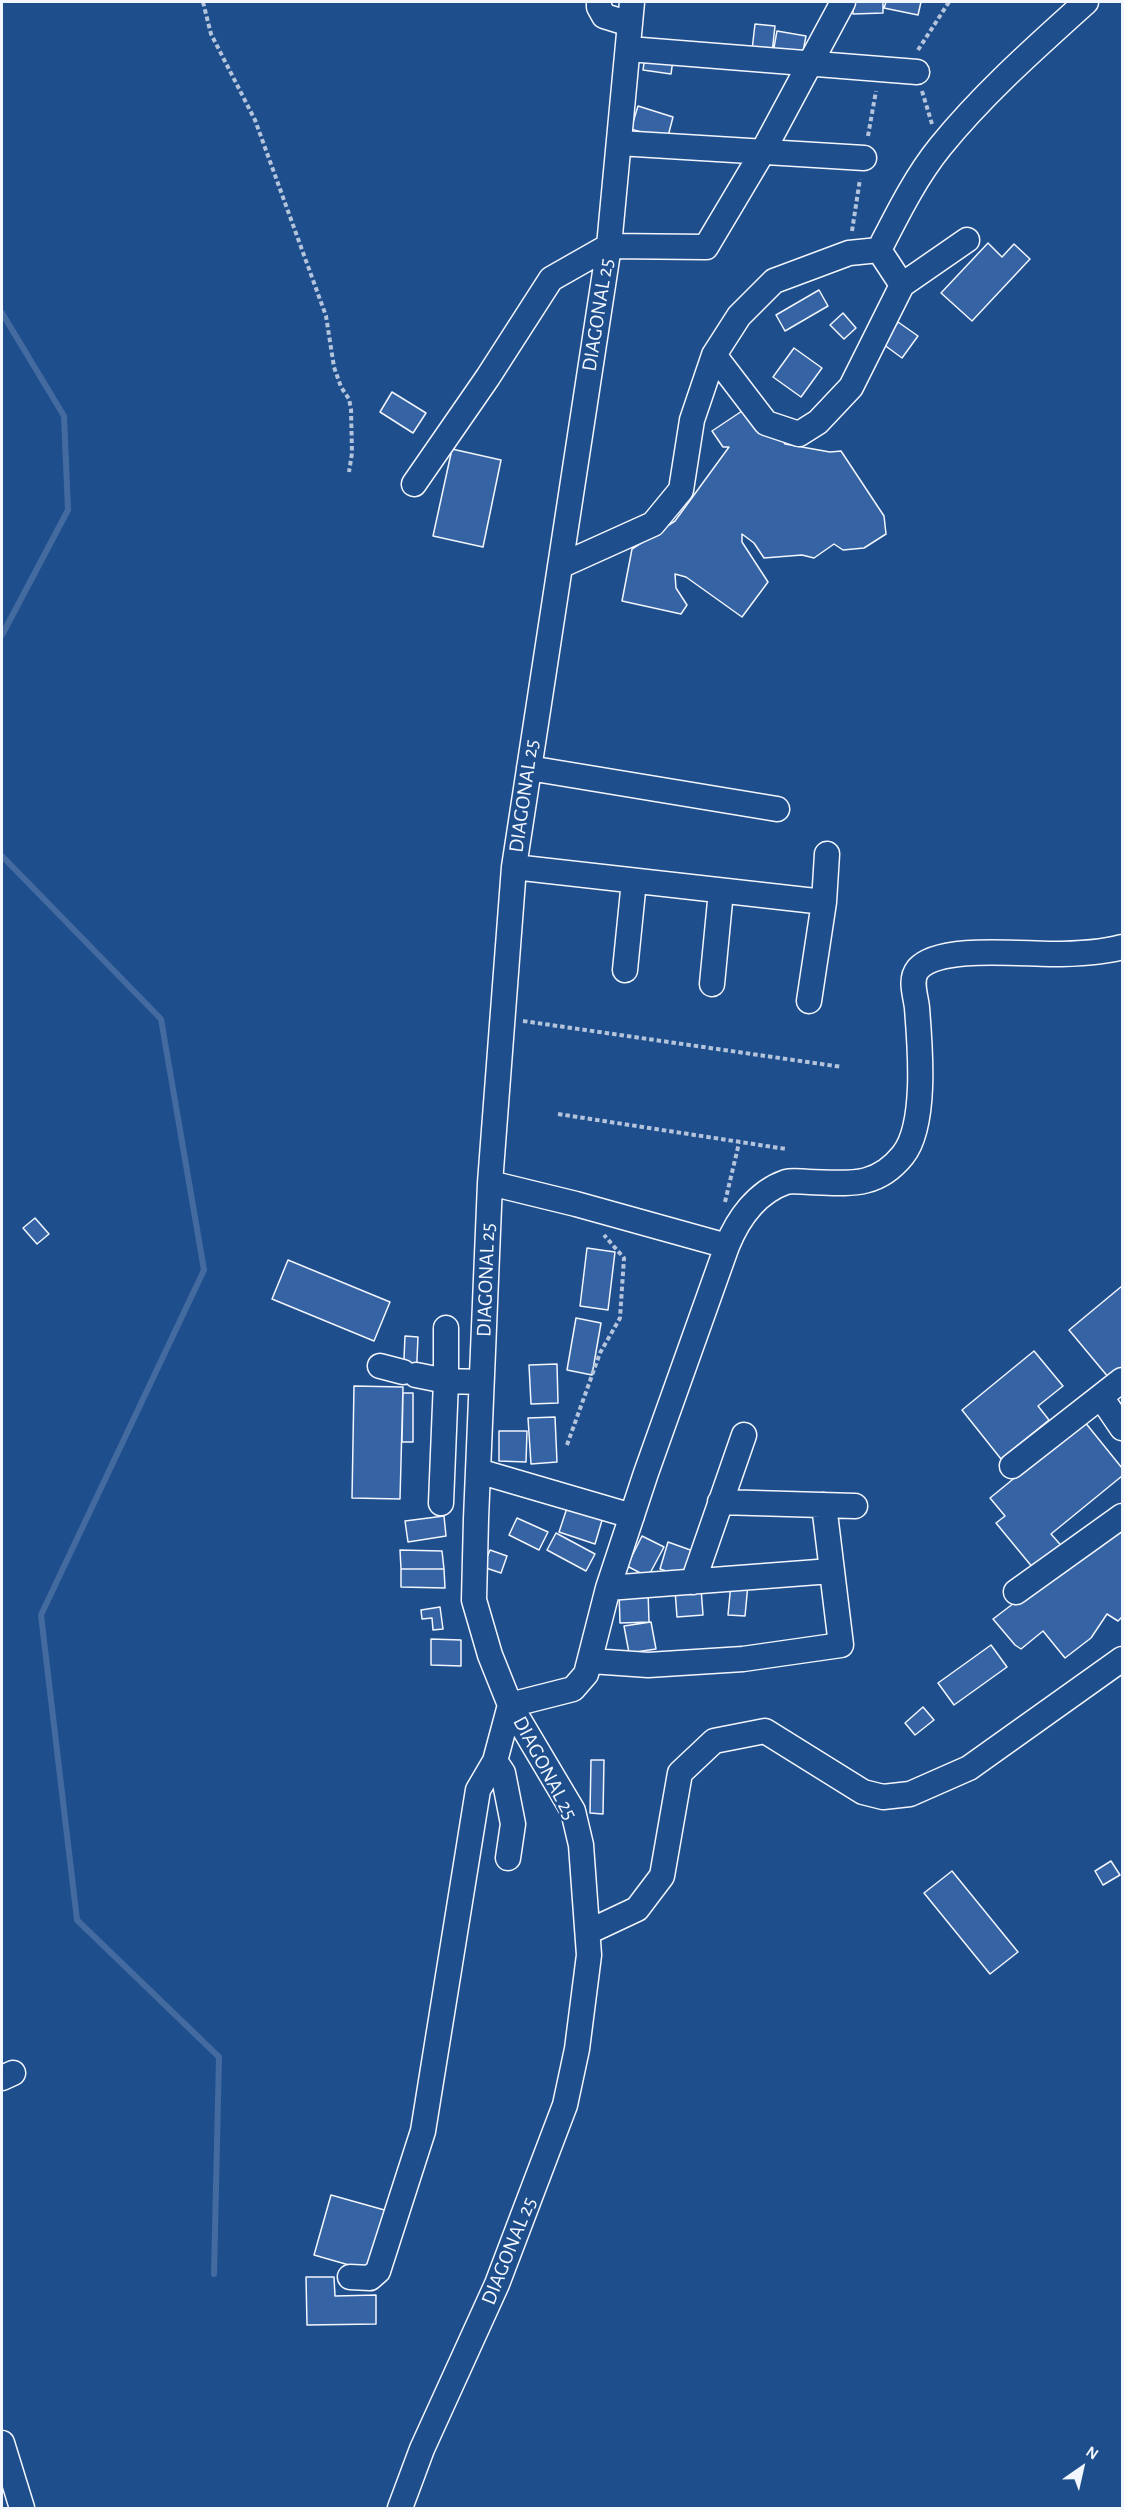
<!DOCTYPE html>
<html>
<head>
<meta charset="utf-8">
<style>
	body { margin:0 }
	#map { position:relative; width:1124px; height:2510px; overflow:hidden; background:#1f4e8c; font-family:"Alegreya Sans",sans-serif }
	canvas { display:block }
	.frame { position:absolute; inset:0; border:3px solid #f2f6ff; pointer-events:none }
	.north { position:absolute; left:1052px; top:2438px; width:60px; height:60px; -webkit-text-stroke:4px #1f4e8c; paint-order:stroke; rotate:34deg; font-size:16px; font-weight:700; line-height:24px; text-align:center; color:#f2f6ff }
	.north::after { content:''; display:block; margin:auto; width:21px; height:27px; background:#f2f6ff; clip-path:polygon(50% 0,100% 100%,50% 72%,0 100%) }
</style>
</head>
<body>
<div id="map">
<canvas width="1124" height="2510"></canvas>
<div class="frame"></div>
<div class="north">N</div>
</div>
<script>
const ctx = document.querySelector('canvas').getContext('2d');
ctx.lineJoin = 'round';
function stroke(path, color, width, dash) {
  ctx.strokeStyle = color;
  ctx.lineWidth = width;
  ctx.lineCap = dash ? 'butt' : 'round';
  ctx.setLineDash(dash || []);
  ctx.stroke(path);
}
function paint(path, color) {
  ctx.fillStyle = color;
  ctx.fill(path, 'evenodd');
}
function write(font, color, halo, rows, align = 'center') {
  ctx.font = font + ' "Alegreya Sans",sans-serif';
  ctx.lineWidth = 4.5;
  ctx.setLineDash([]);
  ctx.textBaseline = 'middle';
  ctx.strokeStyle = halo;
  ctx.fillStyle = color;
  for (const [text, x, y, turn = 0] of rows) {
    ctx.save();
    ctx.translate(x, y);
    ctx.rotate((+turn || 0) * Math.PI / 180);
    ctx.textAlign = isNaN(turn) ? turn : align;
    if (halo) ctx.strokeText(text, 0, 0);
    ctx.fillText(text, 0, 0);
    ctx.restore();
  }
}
const stream = new Path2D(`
	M2,313L64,416L68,510L2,635
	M2,856L161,1019L204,1270L41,1615L77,1920L219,2057L214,2274`);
const building = new Path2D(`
	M853,2H883V13L853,14Z
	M886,2H921L918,15L884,8Z
	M755,24L775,26L772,53L752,50Z
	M777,31L806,36L802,57L773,53Z
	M645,56L673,60L671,74L643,70Z
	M638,106L673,117L667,140L631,129Z
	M988,243L1002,257L1014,244L1030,259L972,321L941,293Z
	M819,290L828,306L785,331L776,315Z
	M843,313L856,328L844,339L830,325Z
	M898,322L918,336L902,358L883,344Z
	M794,348L822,368L801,397L773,377Z
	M392,392L426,413L413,433L380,412Z
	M757,401L785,444L830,452L841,451L884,516L886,534L864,548L843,550L834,544L814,558L802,555L764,558L754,543L742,534V542L768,582L742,617L686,577L675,574L676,588L687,605L681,614L622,601L632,549L675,521L729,447H723L712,431Z
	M452,449L501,460L483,547L433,536Z
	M35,1218L49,1234L37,1244L23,1228Z
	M587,1248L615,1252L608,1310L580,1306Z
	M288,1260L390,1302L374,1341L272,1299Z
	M1122,1286V1367L1109,1378L1069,1330Z
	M576,1318L601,1323L592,1375L567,1370Z
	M405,1336L418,1337L416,1382L403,1381Z
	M1034,1351L1063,1386L1038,1406L1049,1420L1001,1459L962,1410Z
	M557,1364L558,1403L531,1404L529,1365Z
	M354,1386L403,1387L400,1499L352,1498Z
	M403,1393H413V1442H402Z
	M555,1417L557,1462L531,1464L528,1418Z
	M1084,1421L1122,1468V1476L1051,1534L1066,1551L1038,1574L996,1523L1005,1516L990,1498Z
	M499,1431H527L526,1462L499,1461Z
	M568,1505L603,1517L595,1544L559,1532Z
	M444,1516L446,1536L408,1542L405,1521Z
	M517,1518L548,1532L539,1550L509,1535Z
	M1122,1521V1617L1118,1621L1107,1614L1091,1638L1065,1658L1043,1631L1021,1649L1015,1645L993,1619Z
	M556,1533L595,1554L586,1571L547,1550Z
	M642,1536L664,1547L648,1577L627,1566Z
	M668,1542L696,1552L687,1578L660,1569Z
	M400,1550L442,1551L444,1569H401Z
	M490,1550L507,1556L501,1573L483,1567Z
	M401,1569H444L445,1588L401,1587Z
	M731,1583L748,1584L745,1616L728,1615Z
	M701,1588L703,1615L677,1617L675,1590Z
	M648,1591L649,1622L620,1623L619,1592Z
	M440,1607L443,1629L433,1630L432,1618L422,1619L421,1610Z
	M651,1622L656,1649L629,1653L624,1626Z
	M431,1639L461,1640V1666L431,1665Z
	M991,1645L1007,1667L954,1705L938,1683Z
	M923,1707L934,1720L915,1735L905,1723Z
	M591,1760H604L603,1814L590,1813Z
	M1111,1861L1120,1875L1103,1885L1095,1871Z
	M952,1871L1018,1952L990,1974L924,1893Z
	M331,2195L388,2211L370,2271L314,2255Z
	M306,2277H334L335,2296L376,2295V2324L307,2325Z`);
const path = new Path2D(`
	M203,2L211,34L255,120L326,316L334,367L341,387L349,399L351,409L352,453L349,472
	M918,50L949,2
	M922,91L932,124
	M868,136L876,91
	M852,231L860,179
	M523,1021L842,1067
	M558,1114L786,1149
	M725,1202L739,1143
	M567,1445L600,1353L620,1318L624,1258L604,1235`);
const minor = new Path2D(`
	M599,2V7L604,16L630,24
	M629,49L917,72
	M619,143L864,158
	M879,250L902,285
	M714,355L766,423L799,434L818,422L851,387L902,285L967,240
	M414,484L488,377L551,279L609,246L706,247L762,153L843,2
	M560,566L653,524L681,490L692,420L714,355L739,316L774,281L849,253L879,250C897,215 915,178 940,147C983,94 1035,48 1086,2
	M529,768L777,809
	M514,867L824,902L809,1001
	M824,902L827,854
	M625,970L634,881
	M712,984L721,891
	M490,1183L576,1204L727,1246
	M446,1328V1381L481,1382
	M380,1366L403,1372
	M416,1375L446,1381L441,1503
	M1101,1397L1122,1428
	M1012,1466L1122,1380
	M478,1471L632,1516
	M720,1502L855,1506
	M693,1582L744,1435
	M608,1588L831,1571
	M1016,1592L1122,1516
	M591,1661L648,1665L743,1659L841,1645L824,1505
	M510,1705L573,1689L586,1674L608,1588L646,1473L727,1246C738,1219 757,1192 786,1182C793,1180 802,1182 809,1182C847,1183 876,1189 903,1155C927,1125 920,1046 917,1008C916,996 909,980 918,969C939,945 1020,954 1050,954C1073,954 1101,953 1122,947
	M495,1761L503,1773L513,1824L508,1858
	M588,1932L637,1909L662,1876L680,1773L714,1741L765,1731L863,1792L883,1797L910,1794L969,1768L1122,1659
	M2,2078L13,2073
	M350,2277L370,2278L378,2271L423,2131L478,1790L495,1761L510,1705
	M2,2443L22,2508
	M400,2508L422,2449L497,2284L565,2105L577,2049L589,1955L581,1845L573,1811L510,1705L490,1655L474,1600L476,1519L490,1183L514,867L609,246L632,2`);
const streetNames = [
	["DIAGONAL 25",598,315,-81],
	["DIAGONAL 25",524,796,-82],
	["DIAGONAL 25",486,1280,-88],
	["DIAGONAL 25",545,1768,62],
	["DIAGONAL 25",509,2251,-68]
];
stroke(stream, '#446ba0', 6);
paint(building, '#3563a3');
stroke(building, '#f2f6ff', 1.5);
stroke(minor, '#f2f6ff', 27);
stroke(path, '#b3c4dc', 4, [4.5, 3]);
stroke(minor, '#1f4e8c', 24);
write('21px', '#f2f6ff', '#1f4e8c', streetNames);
</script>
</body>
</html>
